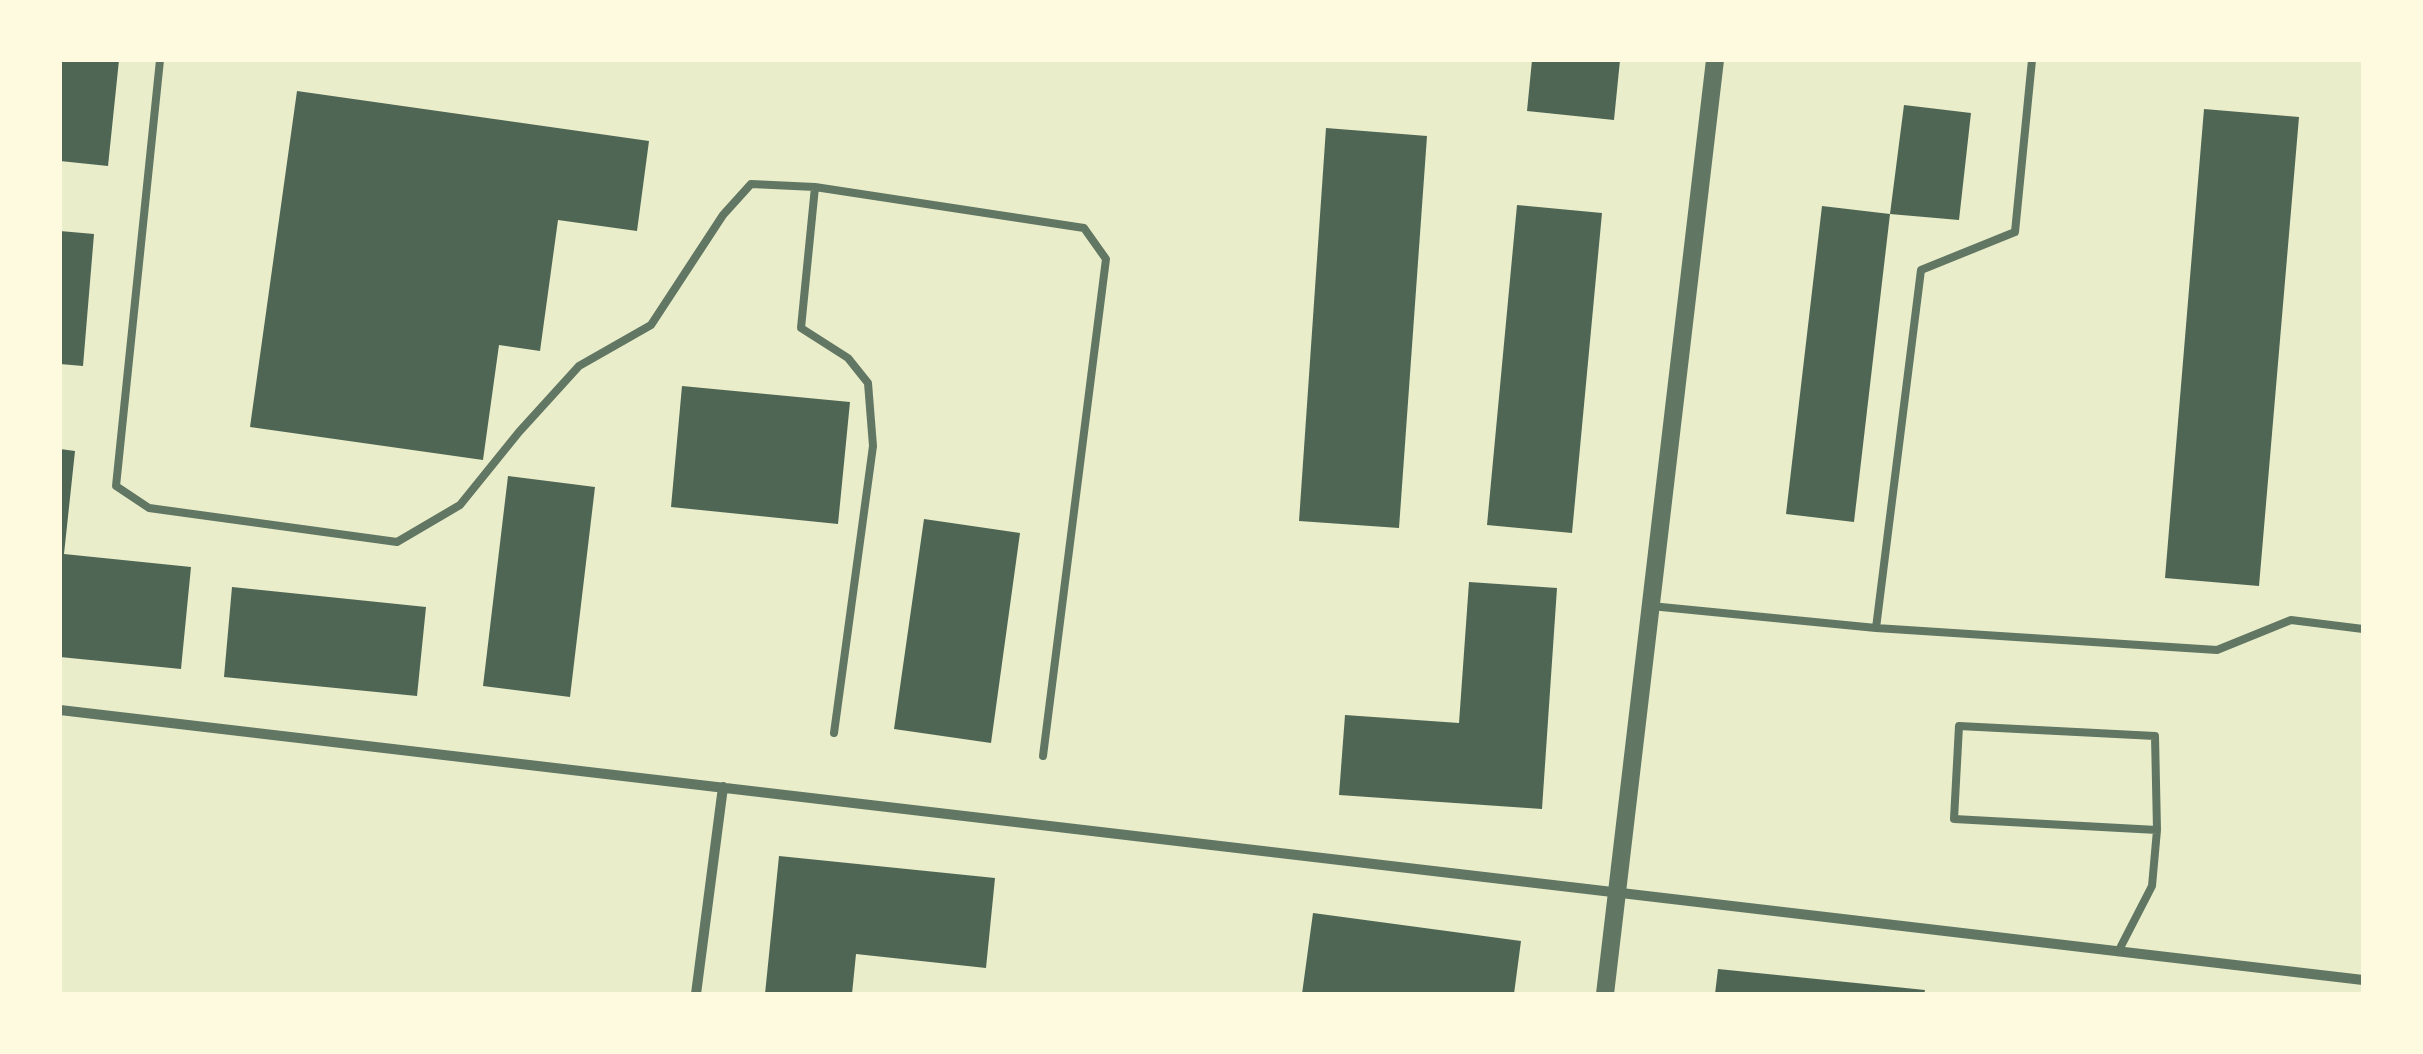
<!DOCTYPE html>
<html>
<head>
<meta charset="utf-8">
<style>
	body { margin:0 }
	#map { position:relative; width:2423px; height:1054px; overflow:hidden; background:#e9edc9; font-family:Roboto,sans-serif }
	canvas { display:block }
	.frame { position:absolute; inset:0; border:62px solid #fefae0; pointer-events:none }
</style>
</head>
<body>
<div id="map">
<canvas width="2423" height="1054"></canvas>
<div class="frame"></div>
</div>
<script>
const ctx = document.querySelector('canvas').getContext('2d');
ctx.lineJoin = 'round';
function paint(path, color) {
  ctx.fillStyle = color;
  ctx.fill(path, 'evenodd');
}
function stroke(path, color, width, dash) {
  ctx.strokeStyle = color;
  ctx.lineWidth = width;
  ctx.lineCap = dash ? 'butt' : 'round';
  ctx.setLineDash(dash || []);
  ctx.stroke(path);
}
const building = new Path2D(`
	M60,60H119L108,166L60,161Z
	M1532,60H1620L1614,120L1527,111Z
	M297,91L649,141L637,231L558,220L540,351L499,345L483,460L250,427Z
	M1904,105L1971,113L1959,220L1890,214Z
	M2204,109L2299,117L2259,586L2165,578Z
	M1326,128L1427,136L1399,528L1299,521Z
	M1517,205L1602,213L1572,533L1487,525Z
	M1822,206L1890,214L1854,522L1786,514Z
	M60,231L94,234L83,366L60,364Z
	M682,386L850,402L838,524L671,507Z
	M60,449L75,451L64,554L191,567L181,669L60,657Z
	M508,476L595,487L570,697L483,686Z
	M924,519L1020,533L991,743L894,729Z
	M1469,582L1557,588L1542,809L1339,795L1345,715L1459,723Z
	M232,587L426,607L417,696L224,677Z
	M779,856L995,878L986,968L856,954L852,994H765Z
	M1313,913L1521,941L1514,994H1302Z
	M1718,969L1925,990L1924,994H1715Z`);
const service = new Path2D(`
	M160,60L116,486L149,508L397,542L460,505L519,432L579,366L651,325L723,215L751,184L815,187L1084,228L1106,259L1043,756
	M815,187L801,328L848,358L868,383L873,446L834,733
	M1651,606L1876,628L2217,650L2291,620L2363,629
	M1876,628L1921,270L2015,232L2032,60
	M2118,952L2152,886L2157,830L1954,819L1959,726L2155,736L2157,830`);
const minor = new Path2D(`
	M60,710L2363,980
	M696,994L723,787`);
const tertiary = new Path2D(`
	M1605,994L1715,60`);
paint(building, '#4f6655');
stroke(service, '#617663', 8);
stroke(minor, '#617663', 10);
stroke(tertiary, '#617663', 18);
</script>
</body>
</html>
